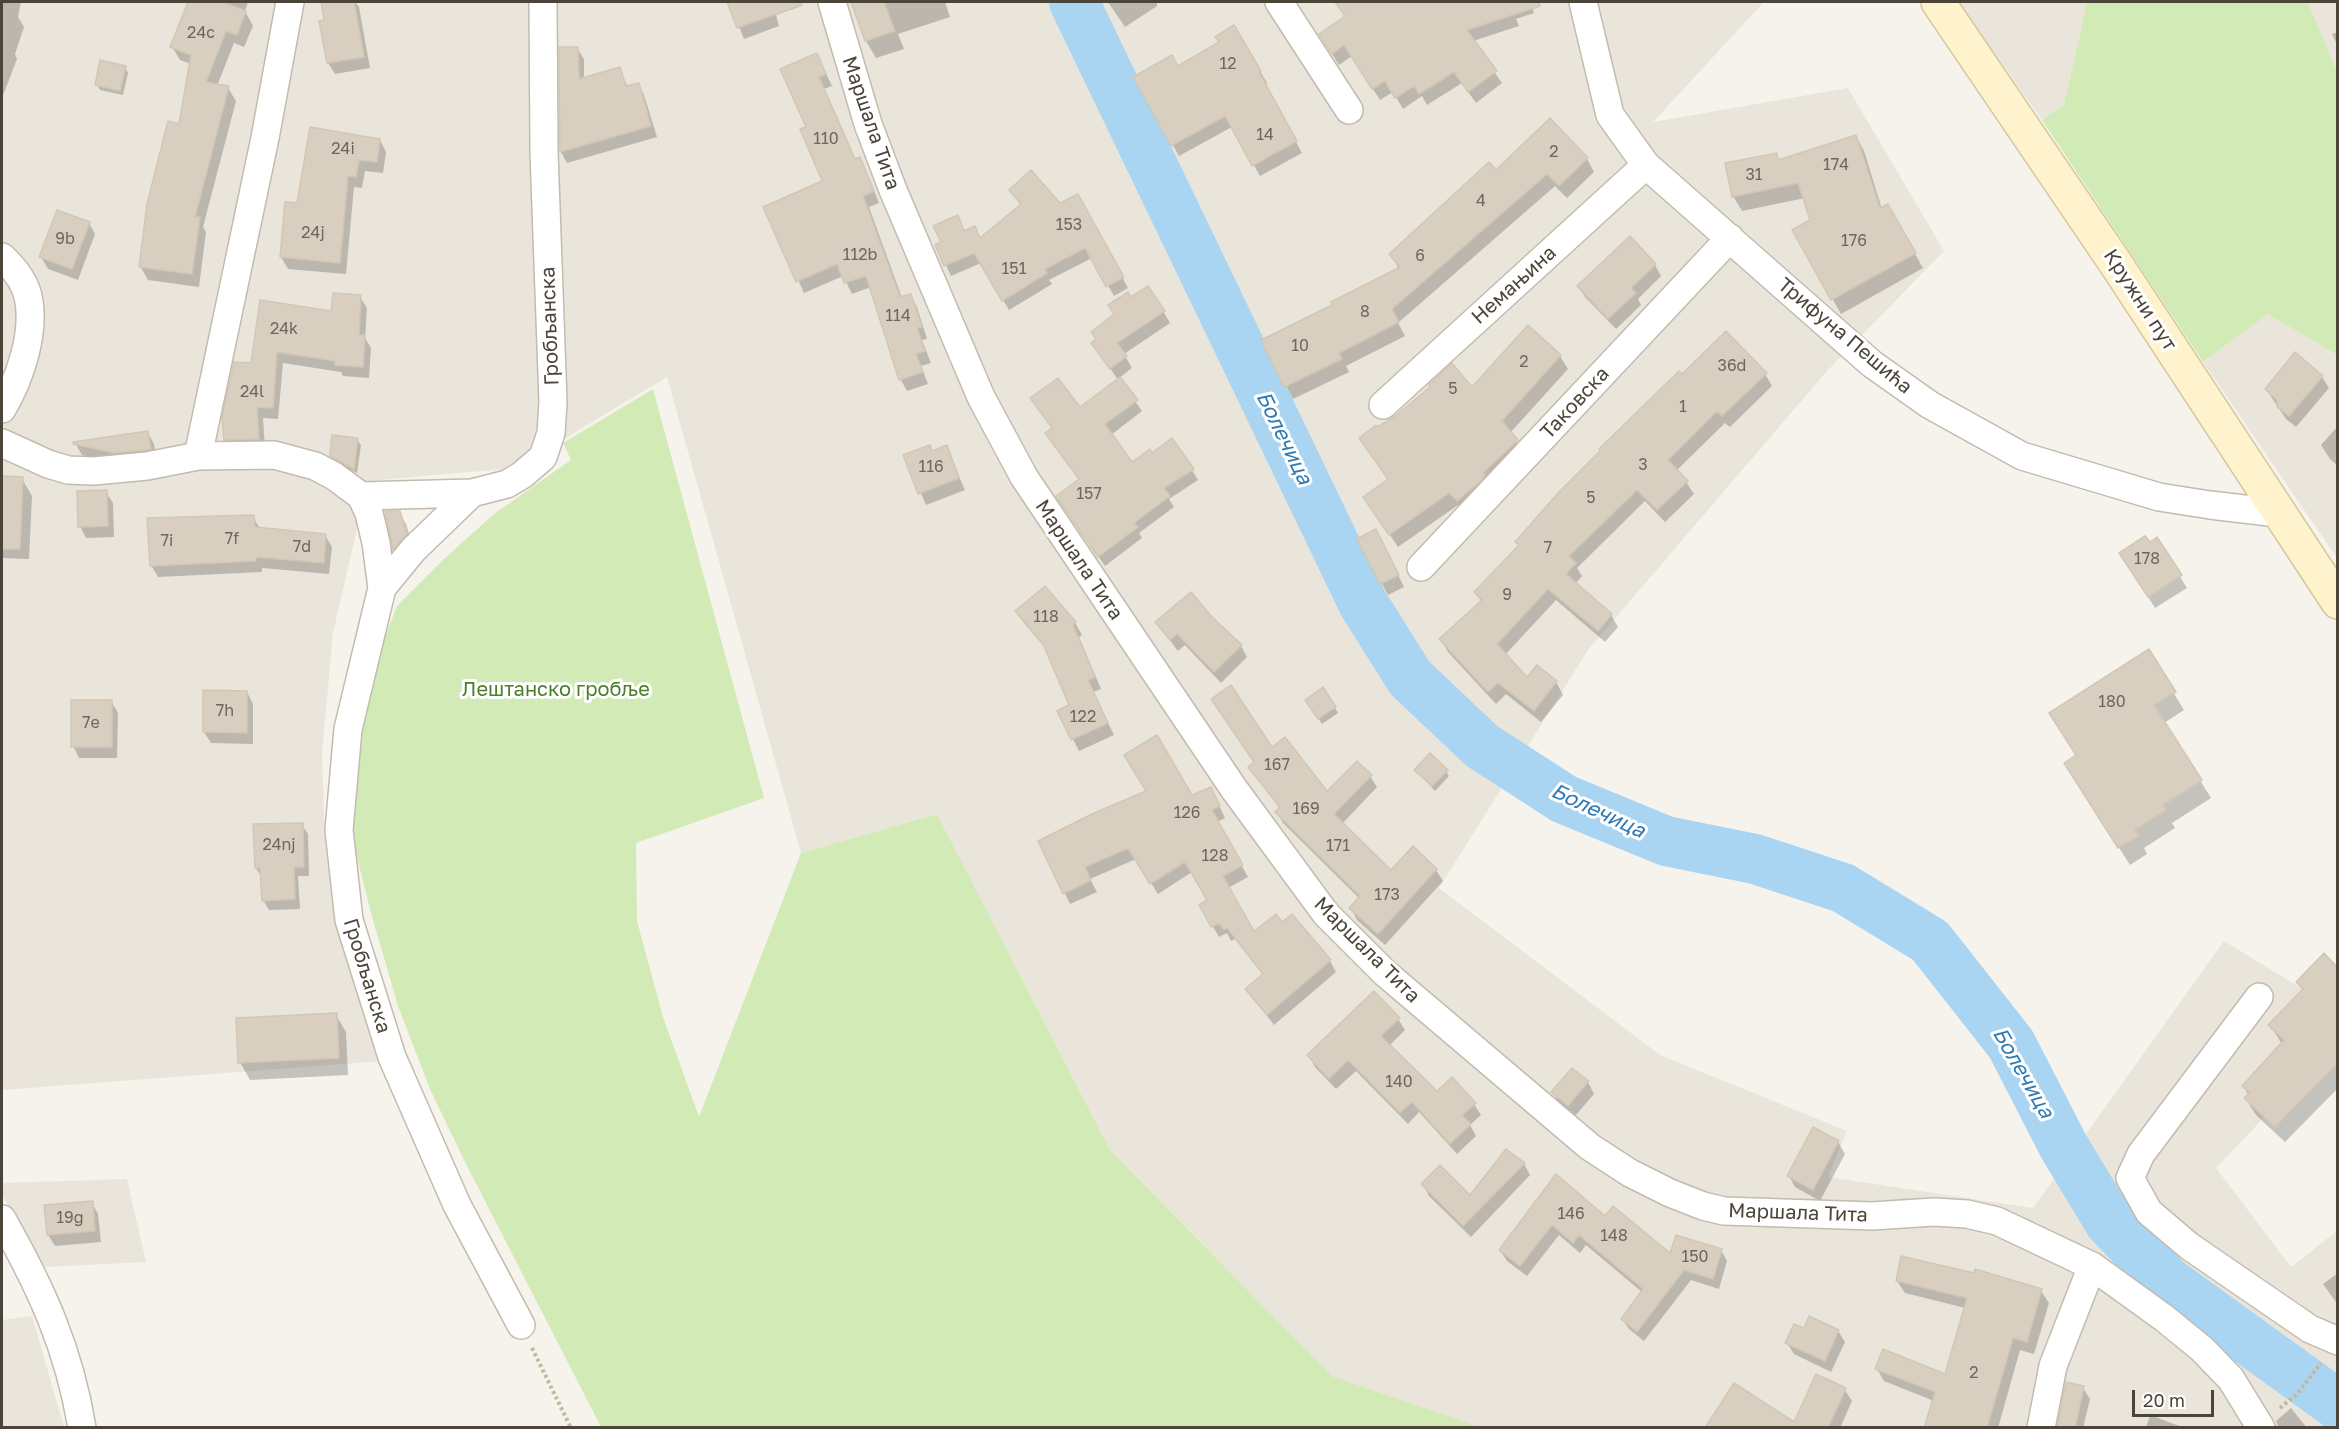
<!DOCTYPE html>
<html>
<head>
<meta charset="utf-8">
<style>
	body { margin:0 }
	#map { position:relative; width:2339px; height:1429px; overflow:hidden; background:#f6f3ec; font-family:"Golos Text",sans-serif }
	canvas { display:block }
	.frame { position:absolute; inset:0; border:3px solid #4b4439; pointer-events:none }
	.scale { position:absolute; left:2132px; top:1390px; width:82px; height:27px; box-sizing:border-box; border:3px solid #4b4439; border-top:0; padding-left:8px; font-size:18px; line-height:21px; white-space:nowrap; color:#4b4439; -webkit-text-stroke:4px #fff; paint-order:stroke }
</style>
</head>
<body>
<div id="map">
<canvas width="2339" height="1429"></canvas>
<div class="frame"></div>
<div class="scale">20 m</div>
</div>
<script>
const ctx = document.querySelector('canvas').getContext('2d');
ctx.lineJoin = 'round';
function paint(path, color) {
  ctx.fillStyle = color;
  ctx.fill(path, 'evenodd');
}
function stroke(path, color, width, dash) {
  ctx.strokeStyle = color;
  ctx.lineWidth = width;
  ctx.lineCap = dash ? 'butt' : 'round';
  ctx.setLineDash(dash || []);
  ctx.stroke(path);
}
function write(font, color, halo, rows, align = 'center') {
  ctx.font = font + ' "Golos Text",sans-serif';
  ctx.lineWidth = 6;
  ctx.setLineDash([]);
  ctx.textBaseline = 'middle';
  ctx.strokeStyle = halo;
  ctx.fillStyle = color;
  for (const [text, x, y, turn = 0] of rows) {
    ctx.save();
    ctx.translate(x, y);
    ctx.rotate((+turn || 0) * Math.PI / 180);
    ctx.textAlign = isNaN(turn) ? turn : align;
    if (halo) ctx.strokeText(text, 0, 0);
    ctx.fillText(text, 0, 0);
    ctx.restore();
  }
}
const residential = new Path2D(`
	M2,2H1764L1653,122L1848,88L1944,251L1827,371L1588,650L1439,888L1660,1055L1847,1131L1828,1177L2033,1208L2224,941L2337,1010V1041L2216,1168L2291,1267L2337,1231V1427L1479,1428L1332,1376L1110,1150L937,814L801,853L667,377L516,468L368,481L333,633L322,752L325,844L335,909L384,1061L2,1090Z
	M1958,2H2087L2064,105L2042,120Z
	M2308,2H2337V72Z
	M2268,314L2337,355V558L2203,362Z
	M127,1179L146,1262L45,1267L2,1195V1183Z
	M32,1316L64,1427H2V1320Z`);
const green = new Path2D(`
	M2087,2H2308L2337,72V355L2268,314L2203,362L2042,120L2064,105Z
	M653,389L764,798L636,843L637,921L663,1017L699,1117L801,853L937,814L1110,1150L1332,1376L1479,1427H601L465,1162L430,1089L398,1006L371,913L352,837L350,785L373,668L397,606L444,559L494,514L571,460L563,443Z`);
const shadow = new Path2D(`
	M2,2H21L18,17L24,27L15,54L17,59L2,98Z
	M190,2H248L245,11L253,26L244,47L234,43L217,86L228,88L236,101L203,227L206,232L199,287L148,280L140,266L180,126L191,64L180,60L172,47Z
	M323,2H355L359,7L370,68L335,74L328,63L326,22Z
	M729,2H797L799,7L776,15L779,26L744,39Z
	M853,2H945L950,17L898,34L904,49L876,58L866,41Z
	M1108,2H1157V6L1125,27Z
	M1336,2H1404L1410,10L1426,2H1531L1534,13L1516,19L1519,26L1473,41L1502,83L1476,103L1462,83L1427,105L1422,96L1403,109L1393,92L1380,100L1352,56L1339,65L1327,46L1346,17Z
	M1234,27L1267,83L1265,84L1302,153L1260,176L1232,127L1179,156L1135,77L1178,68L1221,43Z
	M2338,32V47L2332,34Z
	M577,48L584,59V79L619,69L628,87L638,84L644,95L657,137L567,163L561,152V49Z
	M817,55L832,86L824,89L856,160L859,159L866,170L879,203L869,207L902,298L910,296L917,307L927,339L922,340L931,363L921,366L928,384L907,391L901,380L871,287L852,294L843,276L804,293L765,208L824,182L808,127Z
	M125,67L128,73L123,95L100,90L97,85Z
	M1856,136L1864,151L1882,209L1888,206L1923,268L1841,314L1794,231L1812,221L1805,198L1742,211L1733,196L1776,154L1779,161Z
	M380,140L386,152L383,173L365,171L362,188L354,187L346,274L288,269L281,257L299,205Z
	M1587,159L1594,172L1567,198L1555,186L1398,323L1405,336L1346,366L1349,372L1293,399L1263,341L1334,306L1399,269L1391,254L1495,172Z
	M1011,191L1060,205L1078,196L1128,288L1114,296L1092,258L1049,280L1052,284L1009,310L981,263L951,276L937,246L943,243L957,217L965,232L974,228L981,239L1021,206Z
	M89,223L95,234L78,280L48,269L41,257Z
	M1655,265L1661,276L1638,299L1641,305L1616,329L1585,297L1579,286Z
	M360,297L367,308L365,338L371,348L369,378L343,376L341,372L283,363L278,419L263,418L265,450L232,451L225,439L252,365Z
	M1131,299L1163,311L1170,323L1124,354L1132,368L1119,378L1142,411L1111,435L1132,464L1152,455L1192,470L1198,480L1169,499L1174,507L1139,533L1142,538L1105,566L1064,507L1080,480L1053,444L1047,434L1053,429L1032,399L1079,409L1118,380L1093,343Z
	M1560,356L1568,369L1510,433L1525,454L1465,514L1458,505L1398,547L1365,498L1389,481L1368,451L1377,429Z
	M1765,374L1772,386L1730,427L1725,423L1676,471L1686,482L1694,494L1665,522L1645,501L1577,568L1582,576L1575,584L1611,615L1618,627L1605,642L1556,600L1505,655L1527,679L1537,667L1556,682L1563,695L1541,722L1506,694L1496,704L1448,652L1441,639L1482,603L1476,593L1519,547L1517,542L1682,376Z
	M2322,377L2329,388L2296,427L2286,419L2266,389Z
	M2338,426V466L2330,459L2321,445Z
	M148,433L154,444L157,461L122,464L82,455L75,443Z
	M357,440L361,445L357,473L334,461L331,456Z
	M929,447L933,452L946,447L965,490L926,505L905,456Z
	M2,477L22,479L32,496L29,559L2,558Z
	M106,492L113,503L114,537L86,538L80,526Z
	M399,512L406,524L413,546L400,560L394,549L387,513Z
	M253,517L260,529L325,535L332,547L329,574L262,568V572L158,577L151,565Z
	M1359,539L1382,542L1404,587L1388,595Z
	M2156,539L2187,588L2155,608L2128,565Z
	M1044,588L1075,623L1082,635L1079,637L1101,689L1093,692L1114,735L1079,751L1059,712L1071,706L1048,651L1024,623L1017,612Z
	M1157,623L1241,646L1247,657L1221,683L1185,645L1178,651Z
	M2148,651L2184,710L2164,723L2211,798L2172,823L2175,828L2144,848L2147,854L2130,865L2076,780L2077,756Z
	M247,692L253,704V744L211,743L204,732Z
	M111,701L118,713L117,758H79L73,746Z
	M1310,705L1335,708L1338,713L1322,724Z
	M1272,749L1327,793L1370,776L1377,787L1342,824L1391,872L1436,870L1443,881L1385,945L1357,920L1351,908L1360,899L1283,823L1277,812L1280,809L1250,767Z
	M1416,770L1446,771L1449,776L1435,791Z
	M1211,789L1225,818L1217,822L1248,877L1228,888L1253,933L1282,924L1330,961L1336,972L1274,1025L1247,990L1264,976L1235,939L1231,941L1227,933L1219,937L1201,906L1209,901L1192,872L1158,894L1136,859L1090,879L1097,892L1070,904L1040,842L1191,797Z
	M302,825L308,834L309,876H298L300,909L269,910L263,900L262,878L256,868Z
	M2324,956L2338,969V1088L2285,1142L2256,1115L2246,1099L2249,1096L2243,1086L2282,1044L2270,1025L2303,991L2298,982Z
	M336,1015L346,1032L348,1075L250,1080L240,1062Z
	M1398,1019L1405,1030L1389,1046L1436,1094L1474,1104L1481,1115L1470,1125L1476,1136L1457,1154L1419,1112L1408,1124L1356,1071L1336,1089L1315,1067L1309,1055Z
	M1588,1082L1594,1094L1575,1116L1559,1103L1553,1092Z
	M1838,1142L1845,1154L1820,1201L1795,1187L1789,1176Z
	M1524,1164L1530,1175L1471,1237L1429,1196L1423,1184L1471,1197Z
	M1556,1176L1605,1219L1671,1256L1721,1250L1727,1261L1719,1289L1691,1280L1644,1341L1629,1329L1622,1319L1642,1292L1586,1245L1580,1253L1559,1235L1527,1276L1507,1261L1500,1250Z
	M92,1203L98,1214L101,1242L55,1246L48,1235Z
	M2338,1273V1305L2323,1284Z
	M1897,1281L2041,1291L2049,1303L2034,1354L2020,1350L1998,1428H1926L1934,1401L1884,1381L1877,1369L1946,1376L1965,1308L1905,1293Z
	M1804,1330L1838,1331L1845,1342L1831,1372L1794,1354L1787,1343Z
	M2083,1388L2090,1399L2083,1428H2059Z
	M1845,1390L1852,1401L1840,1428H1793Z
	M2291,1408L2307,1428H2279L2276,1421Z
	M2150,1415L2182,1427V1428H2146Z`);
const river = new Path2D(`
	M1074,2L1363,603L1410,678L1482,746L1564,799L1666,841L1755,859L1843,888L1930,941L2011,1044L2064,1147L2110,1223L2168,1282L2338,1405`);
const building = new Path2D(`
	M188,2H223L246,11L237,35L226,31L206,82L229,86L195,217H200L192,274L139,267L147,204L168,121L179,124L191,55L170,47Z
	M321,2H354L364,57L327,63L319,21L324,20Z
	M727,2H801L802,5L737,28Z
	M851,2H884L895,31L865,41Z
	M1335,2H1539L1540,6L1467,30L1497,71L1468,92L1454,72L1419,94L1414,86L1395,98L1385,81L1372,89L1344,45L1332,54L1319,34L1345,16Z
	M1234,25L1261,71L1259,72L1297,141L1252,166L1225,116L1171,146L1133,77L1172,55L1178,66L1219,42L1215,37Z
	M559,47H578L579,79L620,67L626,86L639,83L651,126L560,152Z
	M817,53L826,74L819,77L855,159L860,157L874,191L863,196L900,297L911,294L922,327L917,328L925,351L916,354L923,372L899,380L866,276L844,283L837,264L796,282L763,207L822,181L800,129L806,127L780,69Z
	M100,60L126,66L120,91L95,85Z
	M1550,118L1588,158L1559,186L1547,174L1392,309L1399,322L1339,353L1342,359L1284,387L1261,340L1332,305L1331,302L1400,267L1389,254L1489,162L1496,170Z
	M310,127L380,139L377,162L359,160L356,177L348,176L340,263L280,257L285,202L297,203Z
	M1856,135L1880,208L1888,204L1916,253L1831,300L1792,230L1810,220L1798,183L1732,197L1725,163L1777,153L1778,160Z
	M1031,170L1060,203L1078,194L1124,277L1106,287L1085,248L1045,269L1047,273L1002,301L974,253L944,266L935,245L941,242L933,226L958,215L964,231L975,226L980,238L1021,204L1009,190Z
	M57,210L90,222L72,269L39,257Z
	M1630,236L1656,264L1631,288L1636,293L1608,319L1577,286Z
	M1148,286L1165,311L1117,343L1127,356L1110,369L1091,343L1096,339L1091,332L1114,314L1108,305L1128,292L1131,297Z
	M333,293L361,295L359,335H365L363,367L335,365V361L277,352L273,408L257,407L259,439L224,440L222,418L234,362L251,363L260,300L331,311Z
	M1528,325L1561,355L1502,421L1518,440L1483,473L1485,475L1482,480L1457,501L1449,493L1389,535L1363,497L1388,479L1359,438L1376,425L1377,427L1394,417L1430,387L1429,385L1452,363L1472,387Z
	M1726,331L1767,373L1722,416L1717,411L1668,460L1688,481L1657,510L1637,490L1569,556L1576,563L1566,574L1612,614L1598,631L1548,589L1497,644L1527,677L1537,665L1557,681L1534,711L1498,683L1488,692L1439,639L1482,600L1474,592L1519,545L1515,542L1559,492L1600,451L1599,449L1679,371L1682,374Z
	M2295,352L2323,376L2289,416L2277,407V400L2265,389Z
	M1120,377L1138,400L1105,424L1132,462L1150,449L1152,453L1172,438L1194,469L1164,488L1170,496L1134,523L1138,527L1098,557L1056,496L1079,479L1045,433L1052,428L1030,398L1058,378L1080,407Z
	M148,431L151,449L145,450L115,453L73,444V442Z
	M332,435L358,438L354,469L330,456Z
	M930,445L932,451L947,445L959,478L918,494L903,455Z
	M2,476L23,477L20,549H2Z
	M107,490L108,526L78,527L77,491Z
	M385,511H400L407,534L393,550Z
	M254,515L255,527L326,534L324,563L256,557V561L150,566L147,518Z
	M1376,529L1399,575L1380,584L1357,539Z
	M2145,536L2150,542L2157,537L2182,575L2148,597L2119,553Z
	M1045,586L1076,622L1073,625L1095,677L1088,680L1108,723L1071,740L1057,711L1069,705L1043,644L1015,611Z
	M1191,592L1212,617L1242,645L1214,672L1177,634L1170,640L1155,622Z
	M2149,649L2176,692L2154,705L2202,780L2163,805L2166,810L2135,830L2139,836L2118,848L2064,763L2076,755L2049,713Z
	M1231,685L1272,747L1285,737L1327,791L1357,761L1372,775L1334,814L1391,870L1413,846L1437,869L1378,934L1349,908L1360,896L1275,812L1280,807L1248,767L1254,762L1211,699Z
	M1323,687L1336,707L1318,719L1305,700Z
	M203,690L247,691V733L203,732Z
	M71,700H112V747H71Z
	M1157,735L1192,795L1211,787L1220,806L1212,810L1243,865L1223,876L1254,931L1276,914L1282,922L1292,914L1331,960L1267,1015L1245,989L1263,974L1227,928L1224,930L1219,923L1211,927L1199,905L1207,900L1185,862L1150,884L1128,848L1085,867L1091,880L1063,894L1038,841L1092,814L1146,791L1124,755Z
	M1430,753L1448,770L1432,786L1414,770Z
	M303,823L304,867H294L295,899L262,901L260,868H255L253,824Z
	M2324,953L2337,967V1064L2275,1127L2244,1098L2250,1093L2242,1086L2284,1040L2268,1025L2303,989L2296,982Z
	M1374,991L1400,1018L1381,1036L1437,1091L1452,1077L1476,1103L1462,1115L1471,1124L1450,1144L1412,1102L1400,1113L1348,1060L1329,1079L1307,1055Z
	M337,1013L339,1058L238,1063L236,1018Z
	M1572,1068L1589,1081L1568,1106L1551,1092Z
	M1813,1127L1839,1141L1813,1190L1787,1176Z
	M1506,1149L1525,1163L1463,1226L1421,1184L1440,1165L1470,1195Z
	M1556,1174L1605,1216L1613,1206L1670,1253L1676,1235L1722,1249L1713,1279L1684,1270L1637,1332L1621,1319L1643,1289L1579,1235L1573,1243L1552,1225L1520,1266L1499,1250Z
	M93,1201L95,1231L47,1235L44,1205Z
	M1901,1256L1974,1273L1975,1269L2042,1289L2027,1342L2013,1338L1987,1428H1924L1935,1392L1875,1369L1883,1349L1945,1374L1967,1298L1896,1281Z
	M1809,1316L1839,1330L1825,1361L1785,1343L1794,1324L1804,1328Z
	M1816,1374L1846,1388L1828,1428H1705L1734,1383L1794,1422Z
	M2066,1382L2084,1386L2075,1428H2057Z`);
const path = new Path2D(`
	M532,1348L571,1428
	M2280,1408L2297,1394L2321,1363`);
const minor = new Path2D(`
	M832,2L868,124L893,190L981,397L1024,477L1234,789L1326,914L1385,973L1590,1147L1630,1173L1670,1193L1703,1206L1724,1211L1872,1216L1934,1212L1967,1214L1997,1221L2092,1266L2164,1318L2202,1349L2231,1379L2261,1428
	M1279,2L1349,110
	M1583,2L1610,115L1646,165L1872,364L1930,405L2022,456L2159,497L2210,505L2278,513
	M2,257C13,267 24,281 28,296C36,332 20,379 2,409
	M1383,405L1646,165
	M2,443L48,464L68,470L94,471L147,466L198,456L274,455L315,466L334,476L361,496L369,513L376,543L382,588L348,729L339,830L349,920L392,1057L457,1205L521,1325
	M198,456L265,138L290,2
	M361,496L472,493L507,484L522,475L543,457L551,433L553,402L544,152L543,2
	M1421,567L1730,238
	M382,588L413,550L472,493
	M2259,997L2141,1154L2130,1178L2149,1212L2189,1246L2310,1329L2338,1341
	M2,1219C41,1288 69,1348 82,1428
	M2041,1428L2053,1366L2092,1266`);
const secondary = new Path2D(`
	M1938,2L2116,264L2338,602`);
const numberNames = [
	["24c",201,33],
	["12",1228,64],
	["14",1265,135],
	["110",826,139],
	["24i",343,149],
	["2",1554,152],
	["174",1836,165],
	["31",1754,175],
	["4",1481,201],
	["153",1069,225],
	["24j",313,233],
	["9b",65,239],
	["176",1854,241],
	["112b",860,255],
	["6",1420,256],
	["151",1014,269],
	["8",1365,312],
	["114",898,316],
	["24k",284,329],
	["10",1300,346],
	["2",1524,362],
	["36d",1732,366],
	["5",1453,389],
	["24l",252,392],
	["1",1683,407],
	["3",1643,465],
	["116",931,467],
	["157",1089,494],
	["5",1591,498],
	["7f",232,539],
	["7i",167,541],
	["7d",302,547],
	["7",1548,548],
	["178",2147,559],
	["9",1507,595],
	["118",1046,617],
	["180",2112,702],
	["7h",225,711],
	["122",1083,717],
	["7e",91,723],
	["167",1277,765],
	["169",1306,809],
	["126",1187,813],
	["24nj",279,845],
	["171",1338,846],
	["128",1215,856],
	["173",1387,895],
	["140",1399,1082],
	["146",1571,1214],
	["19g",70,1218],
	["148",1614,1236],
	["150",1695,1257],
	["2",1974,1373]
];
const streetNames = [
	["Маршала Тита",871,123,71],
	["Немањина",1514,285,-42],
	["Кружни пут",2140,300,57],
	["Гробљанска",550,326,-92],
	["Трифуна Пешића",1845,336,40],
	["Таковска",1575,403,-47],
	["Маршала Тита",1079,560,56],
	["Маршала Тита",1367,950,45],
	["Гробљанска",367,976,73],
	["Маршала Тита",1798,1213,2]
];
const parkNames = [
	["Лештанско гробље",556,690]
];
const waterNames = [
	["Болечица",1284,438,64],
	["Болечица",1598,811,25],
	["Болечица",2023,1073,60]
];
paint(residential, '#eae5da');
paint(green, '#d2eab5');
paint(shadow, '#0003');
stroke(river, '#a9d4f2', 50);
paint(building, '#d8cfc1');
stroke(building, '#d3c7b4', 1.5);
stroke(minor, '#c2bbae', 30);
stroke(secondary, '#d6c79b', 36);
stroke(path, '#c4b79f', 4, [3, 3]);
stroke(minor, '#fff', 27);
stroke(secondary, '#fff3cd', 33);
write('16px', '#6e675b', null, numberNames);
write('20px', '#4b4439', '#fff', streetNames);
write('20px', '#4a7f2a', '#fff', parkNames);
write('italic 21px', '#2e7ab2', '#fff', waterNames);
</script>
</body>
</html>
